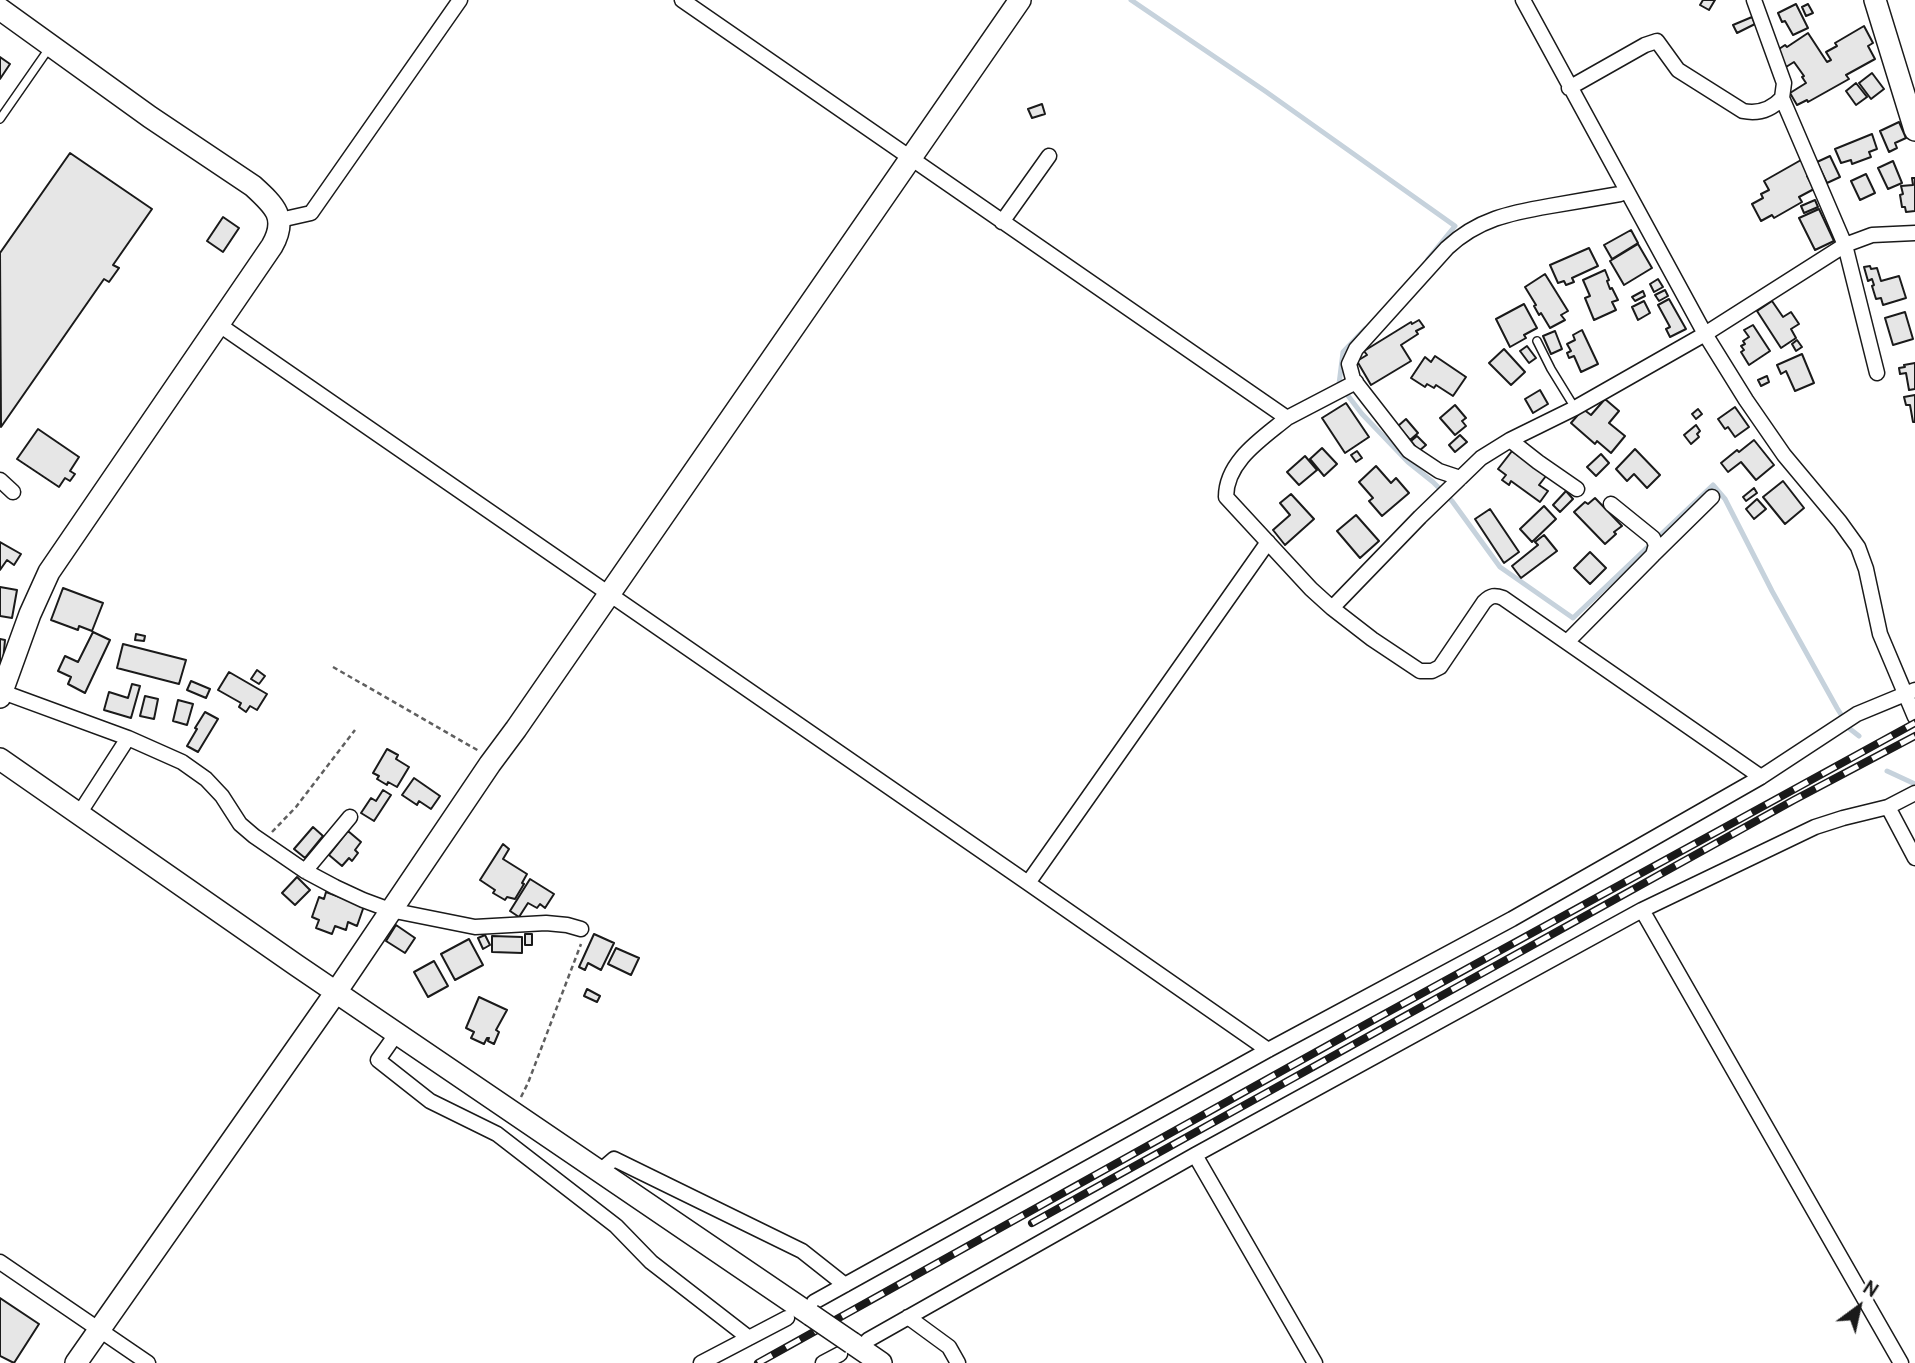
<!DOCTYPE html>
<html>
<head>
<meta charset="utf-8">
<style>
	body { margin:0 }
	#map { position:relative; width:1915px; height:1363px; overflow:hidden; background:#fff; font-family:Cabin,sans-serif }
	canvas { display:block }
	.north { position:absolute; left:1824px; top:1272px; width:70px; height:70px; -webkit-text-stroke:5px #fff; paint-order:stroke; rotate:33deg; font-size:19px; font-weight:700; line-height:28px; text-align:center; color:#1a1a1a }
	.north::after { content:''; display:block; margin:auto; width:24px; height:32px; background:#1a1a1a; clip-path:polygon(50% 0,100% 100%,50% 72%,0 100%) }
</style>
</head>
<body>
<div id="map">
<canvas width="1915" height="1363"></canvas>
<div class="north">N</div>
</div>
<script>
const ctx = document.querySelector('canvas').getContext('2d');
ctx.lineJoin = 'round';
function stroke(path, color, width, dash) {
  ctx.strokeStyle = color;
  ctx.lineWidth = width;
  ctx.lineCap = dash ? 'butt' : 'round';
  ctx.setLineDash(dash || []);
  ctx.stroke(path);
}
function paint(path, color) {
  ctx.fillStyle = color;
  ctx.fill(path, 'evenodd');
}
const stream = new Path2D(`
	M1131,0L1265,91L1455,226L1428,259
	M1365,329L1343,352L1339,384L1362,414L1408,462L1433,482L1452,501L1500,567L1573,618L1713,485L1725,499L1772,591L1837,708L1850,729L1859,736
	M1887,771L1915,784`);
const building = new Path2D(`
	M1703,0H1715L1709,10L1700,5Z
	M1796,4L1808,28L1793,35L1785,21L1782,22L1778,13Z
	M1808,4L1813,13L1806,16L1802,7Z
	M1752,17L1755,24L1737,33L1733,25Z
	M1864,26L1873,43L1868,46L1875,59L1846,75L1849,79L1808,102L1807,100L1797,105L1790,93L1806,83L1802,77L1804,76L1794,62L1786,67L1776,51L1785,45L1787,47L1808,33L1827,62L1831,60L1826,52L1837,46L1835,43Z
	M0,57L10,64L0,79Z
	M1872,73L1884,89L1871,99L1859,83Z
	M1856,83L1867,97L1856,105L1846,91Z
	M1042,104L1045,114L1032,118L1028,109Z
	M1899,122L1906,138L1895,143L1897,148L1889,152L1880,131Z
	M1872,134L1877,149L1869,152L1871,157L1852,164L1851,160L1841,163L1835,149Z
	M70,153L152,209L113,265L119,268L109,282L104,279L1,427L0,253Z
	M1830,156L1840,177L1827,183L1817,162Z
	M1801,160L1809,175L1807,176L1814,189L1799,197L1802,202L1774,218L1772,215L1761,221L1752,204L1763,198L1761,194L1769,190L1764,181Z
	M1893,161L1902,183L1888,189L1878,168Z
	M1866,174L1875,193L1860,200L1851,181Z
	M1912,178H1915V211L1906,212L1905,207H1902L1900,195L1903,194L1901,186L1913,185Z
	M1815,200L1818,207L1804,213L1801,206Z
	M1819,209L1834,241L1815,250L1799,218Z
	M223,217L239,228L223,252L207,241Z
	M1631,230L1638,243L1612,259L1604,245Z
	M1638,244L1652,268L1624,285L1610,261Z
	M1589,248L1598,266L1572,278L1574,282L1566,285L1564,281L1558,283L1550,265Z
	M1870,266L1871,269L1877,268L1881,281L1899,276L1906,298L1883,305L1881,298L1876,299L1872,286L1874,285L1872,279L1868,281L1864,267Z
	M1605,270L1609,280L1607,281L1610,289L1612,288L1618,300L1612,302L1616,310L1594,320L1585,298L1590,296L1583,280Z
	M1545,274L1568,311L1561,315L1565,320L1550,328L1541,313L1539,315L1534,306L1536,305L1525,287Z
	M1658,279L1663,287L1654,292L1650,284Z
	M1665,290L1668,296L1659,301L1655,295Z
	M1643,291L1645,296L1635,301L1632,297Z
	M1669,299L1686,329L1670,337L1666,329L1670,327L1658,305Z
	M1644,301L1650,313L1638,320L1632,307Z
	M1772,301L1783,317L1791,312L1799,324L1791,329L1796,338L1781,348L1757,311Z
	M1524,304L1537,328L1524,335L1526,338L1510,347L1496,319Z
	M1905,312L1913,339L1893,345L1885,318Z
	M1419,320L1424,327L1416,331L1418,334L1401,345L1411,361L1371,385L1357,361L1367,355L1364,351L1411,322L1412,324Z
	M1753,325L1770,351L1749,365L1741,352L1744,350L1741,346L1745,344L1743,341L1749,337L1744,330Z
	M1582,330L1598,364L1581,372L1574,356L1569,358L1567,353L1571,351L1567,344L1575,340L1573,335Z
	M1555,331L1562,349L1551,354L1543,336Z
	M1797,340L1802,347L1796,351L1792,344Z
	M1527,346L1536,358L1529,363L1520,351Z
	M1504,349L1525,372L1511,385L1489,363Z
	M1802,354L1814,383L1795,391L1786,371L1781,374L1777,365Z
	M1435,356L1466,377L1453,396L1436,385L1434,388L1427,384L1425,387L1411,378L1425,357L1431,362Z
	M1915,363V389L1909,390L1906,373L1900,374L1899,368L1905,367L1904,365Z
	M1767,376L1769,382L1761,386L1758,380Z
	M1540,390L1548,404L1533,413L1525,399Z
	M1915,395V422H1913L1910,405H1906L1904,397Z
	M1605,399L1619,411L1609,423L1625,436L1611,453L1597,441L1595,444L1571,423L1583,409L1591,415Z
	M1346,403L1369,437L1345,453L1322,418Z
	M1455,405L1466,418L1462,421L1466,426L1455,435L1440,418Z
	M1735,407L1749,427L1735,437L1728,427L1725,429L1718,419Z
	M1698,409L1702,414L1696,419L1692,414Z
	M1406,419L1418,433L1410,440L1398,426Z
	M1696,425L1700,431L1697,434L1699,437L1691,444L1684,435Z
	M38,429L79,457L70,471L75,474L70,481L65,478L59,487L17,459Z
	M1460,435L1467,442L1455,452L1449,445Z
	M1417,436L1426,445L1419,451L1411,441Z
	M1754,440L1774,465L1756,480L1741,462L1728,472L1721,463L1737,450L1739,452Z
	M1322,448L1337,464L1324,476L1310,459Z
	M1635,449L1660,475L1647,488L1634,474L1627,481L1616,469Z
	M1357,451L1362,458L1356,462L1351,455Z
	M1512,451L1546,476L1539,485L1548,491L1540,502L1511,481L1509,485L1502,480L1506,475L1498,469Z
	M1601,454L1609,463L1596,476L1587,467Z
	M1305,456L1317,470L1299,485L1287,472Z
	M1376,466L1391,483L1396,478L1409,493L1382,516L1369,501L1373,498L1359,482Z
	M1783,481L1804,508L1785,524L1763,497Z
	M1754,488L1757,493L1746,501L1743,497Z
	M1566,491L1573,499L1560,512L1553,505Z
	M1291,494L1314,519L1285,545L1273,530L1290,515L1280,503Z
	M1595,498L1622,526L1614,532L1616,534L1605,544L1574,512L1585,502L1588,504Z
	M1757,499L1766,509L1754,519L1746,509Z
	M1544,506L1556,519L1532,542L1520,529Z
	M1490,509L1519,552L1504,563L1475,519Z
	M1356,515L1379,541L1360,558L1337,531Z
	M1544,535L1557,551L1521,578L1512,566L1538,545L1535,542Z
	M0,542L21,554L14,565L7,560L0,570Z
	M1590,552L1606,568L1590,584L1574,568Z
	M0,587L17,590L12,618L0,616Z
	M63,588L103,603L92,631L79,626L78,630L51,620Z
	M93,632L110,640L85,693L68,684L71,677L58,671L65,656L78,662Z
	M136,634L145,636L144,641L135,640Z
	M0,639L5,640L3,662L0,661Z
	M123,644L186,660L179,684L117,668Z
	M257,670L265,676L259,684L251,679Z
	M229,672L267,694L257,710L250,706L246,712L239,707L241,703L218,690Z
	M191,681L210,689L206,698L187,690Z
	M132,684L140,686L131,718L104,710L109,692L128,698Z
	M145,696L158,699L154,719L140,716Z
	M178,700L193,704L187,725L173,721Z
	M205,712L218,719L198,752L187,746L197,729L195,728Z
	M387,749L398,755L396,759L409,767L397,787L388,782L387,785L377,779L379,776L373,773Z
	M414,778L440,796L431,809L419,801L417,805L402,795Z
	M383,790L391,795L374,821L361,813L371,798L376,801Z
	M313,827L323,836L305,858L294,849Z
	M348,831L361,842L355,850L358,853L352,861L349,858L342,866L329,855Z
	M503,844L509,849L503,859L527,874L522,883L524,884L515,899L507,897L505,900L493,893L495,890L480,880Z
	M297,877L310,890L295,905L282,893Z
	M530,879L554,894L545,908L540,904L537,908L528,903L519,917L510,911Z
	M326,892L364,906L357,926L348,922L346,930L335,926L332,934L316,928L319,920L312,917L319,897L324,899Z
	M396,925L415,938L405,953L386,941Z
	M525,934H532V945H525Z
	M594,934L614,943L601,970L588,963L585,970L579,967Z
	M485,935L490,945L483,949L478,938Z
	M492,936L522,937V953L492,952Z
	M469,939L483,965L455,980L441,954Z
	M616,948L639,958L631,975L608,964Z
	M434,961L448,986L428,997L414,972Z
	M587,989L600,996L597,1002L584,996Z
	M479,997L507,1010L496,1030L499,1032L494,1044L488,1041L489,1038H487L484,1044L471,1038L474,1032L466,1028Z
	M0,1298L39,1324L14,1363L0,1356Z`);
const path = new Path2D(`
	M333,667L479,751
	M272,832L296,807L355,730
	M521,1097L528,1083L581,944`);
const lane = new Path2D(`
	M0,119L50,47
	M1537,341L1551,369L1575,408`);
const street = new Path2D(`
	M682,0L1287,418C1263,438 1226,461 1226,497L1311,589L1332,608L1372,639L1420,671H1432L1440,667L1484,602C1491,595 1495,595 1503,598L1761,777
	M1523,0L1705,334L1746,400L1784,455L1840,522L1858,547L1866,569L1880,634L1915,717
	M1569,88L1645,45L1657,41L1678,70L1743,111C1758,114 1771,110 1782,98L1784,83L1754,0
	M1782,98L1845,245L1877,373
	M280,220L311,213L460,0
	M1002,222L1049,156
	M218,324L1028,883L1268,1050
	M1287,418L1356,382
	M1510,440L1538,462L1577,489
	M1460,478L1439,471L1409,451L1353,379L1349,364L1356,349L1447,248C1478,219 1510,213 1550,206C1573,202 1597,198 1620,194L1627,191
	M0,480L13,492
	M1654,554L1712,497
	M1332,608L1420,517L1481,458L1510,440L1575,408L1705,334L1845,245L1872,235L1915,233
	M1567,642L1653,555L1656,545L1653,538L1611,504
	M0,691L128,738L182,762L206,779L222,796L240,824L254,836L305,871L335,887L363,900L390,910L475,927L546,923L567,925L581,929
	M1888,807L1915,858
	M79,814L128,738
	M305,871L350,817
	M1028,883L1268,542
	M1642,910L1901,1363
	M397,1033L378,1060L430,1101L497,1134L616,1226L651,1262L749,1338
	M1195,1155L1315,1363
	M600,1171L614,1159L802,1251L845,1285
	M0,1262L148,1363
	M814,1302L1268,1050L1512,919L1761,777L1857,714L1915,690
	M908,1317L949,1347L958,1363
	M868,1340L1195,1155L1642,910L1815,827L1843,818L1888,807L1915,793
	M701,1363L787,1318
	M823,1363L840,1354`);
const secondary = new Path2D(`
	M1875,0L1915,130
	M0,9L150,117L253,186C275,206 288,218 272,246L49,572L30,614L0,697
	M0,759L296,965L811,1315
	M852,1343L881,1363
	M76,1363L336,992L490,764L516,729L1020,0`);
const rail = new Path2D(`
	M1032,1223L1794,800L1915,736
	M758,1363L1368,1023L1915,723`);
const secondaryBridge = new Path2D(`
	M811,1315L852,1343`);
stroke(stream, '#c6d2dc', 5);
paint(building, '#e6e6e6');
stroke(building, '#1a1a1a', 2);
stroke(lane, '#1a1a1a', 10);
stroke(street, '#1a1a1a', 17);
stroke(secondary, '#1a1a1a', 24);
stroke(path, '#5f5f5f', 2.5, [5, 3.5]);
stroke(lane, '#fff', 7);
stroke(street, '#fff', 14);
stroke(secondary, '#fff', 21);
stroke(rail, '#1a1a1a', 8);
stroke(rail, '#fff', 5, [16]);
stroke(secondaryBridge, '#1a1a1a', 24, []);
stroke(secondaryBridge, '#fff', 21);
</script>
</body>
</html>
